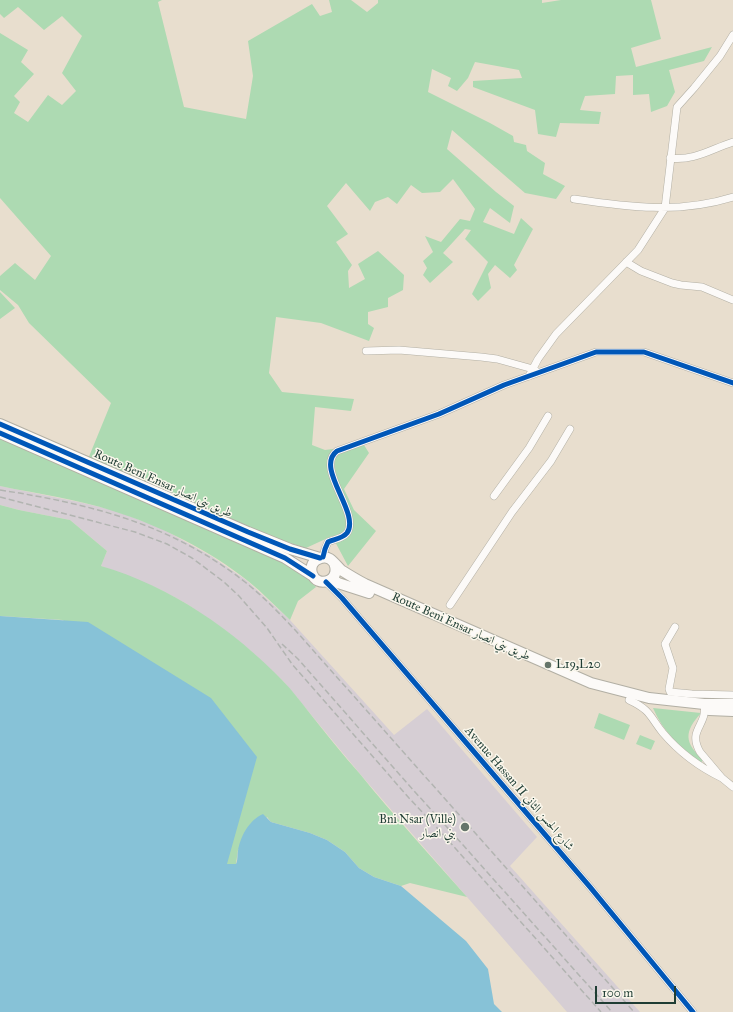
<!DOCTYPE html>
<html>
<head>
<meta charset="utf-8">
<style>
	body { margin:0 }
	#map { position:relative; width:733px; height:1012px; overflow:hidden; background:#e8dece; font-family:"IM FELL Great Primer",serif }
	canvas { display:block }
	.scale { position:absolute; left:595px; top:986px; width:81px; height:18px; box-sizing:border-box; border:2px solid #1f3d34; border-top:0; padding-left:5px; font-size:12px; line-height:14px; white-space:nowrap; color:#1f3d34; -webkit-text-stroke:3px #fbf7ec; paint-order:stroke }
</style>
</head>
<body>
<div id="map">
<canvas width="733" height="1012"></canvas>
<div class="scale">100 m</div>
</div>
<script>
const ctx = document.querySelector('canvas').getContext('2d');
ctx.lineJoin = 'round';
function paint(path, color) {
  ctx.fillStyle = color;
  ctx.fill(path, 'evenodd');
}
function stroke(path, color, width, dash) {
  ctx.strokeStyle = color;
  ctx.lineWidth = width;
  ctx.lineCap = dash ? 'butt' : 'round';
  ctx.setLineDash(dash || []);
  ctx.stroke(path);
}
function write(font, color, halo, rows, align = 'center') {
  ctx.font = font + ' "IM FELL Great Primer",Amiri,serif';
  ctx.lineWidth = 3;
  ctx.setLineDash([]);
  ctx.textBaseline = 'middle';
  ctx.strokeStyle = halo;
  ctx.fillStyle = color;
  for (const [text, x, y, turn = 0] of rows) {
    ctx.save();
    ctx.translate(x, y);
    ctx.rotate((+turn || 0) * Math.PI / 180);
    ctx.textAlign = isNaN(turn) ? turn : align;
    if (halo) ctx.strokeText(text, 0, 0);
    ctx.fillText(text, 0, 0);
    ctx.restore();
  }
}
const industrial = new Path2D(`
	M0,486L79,502L113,510L159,527L211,556L246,580L290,620L394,735L427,709L537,837L510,866L640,1012H567L361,775L284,682L251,651L219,626L187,604L161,590L133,578L101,566L107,551L70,520L19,510L0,505Z`);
const green = new Path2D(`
	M0,0H162L158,2L184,107L246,119L253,76L248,41L312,4L320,16L332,12L329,0H351L367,12L378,3V0H542V3L561,0H651L661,39L631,48L636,67L712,47L704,61L669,70L675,92L667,106L651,112L649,94L633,95V75L616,76L615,94L585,96L580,110L601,112L599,124L560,123L556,137L538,134L535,110L473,87V81L522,78L519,70L475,62L468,78L457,91L448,86L451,78L432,69L428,92L490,123L513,136L514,142L526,145L527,151L545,163L543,174L565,186L556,199L525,193L452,130L447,149L496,192L514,206L510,223L490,208L483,222L514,234L521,218L533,229L514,265L517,270L510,278L495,265L488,274L491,288L478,301L472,294L488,262L465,239L471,230L465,229L443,253L453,262L430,283L423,275L427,268L423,261L433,252L425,236L441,242L460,219L470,221L475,209L453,179L440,192L422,193L411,185L397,204L388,197L375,202L370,211L346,183L327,206L348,234L336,242L352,265L348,271L349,288L365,279L358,264L378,251L404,275L403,290L388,298V307L368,312V324L374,328L369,341L321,323L276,317L269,373L282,392L354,399L351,411L315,407L312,445L325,450L364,445L369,453L344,489L354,510L376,531L348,566L332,536L306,548L268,536L88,459L111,403L29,323L18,305L0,290V276L15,263L35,280L51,256L0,198V33L28,50L21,62L34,74L14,96L20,102L14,113L28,122L48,95L62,105L76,91L62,73L82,36L62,16L44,30L18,7L4,18L0,14Z
	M0,292L15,308L0,319Z
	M0,436L267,551L302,572L316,587L298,601L290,620C276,607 263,593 248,581C209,550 161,526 113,511C77,499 38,494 0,486Z
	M0,505L19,510L70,520L107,551L101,566C170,586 234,630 283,681C292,690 300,701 308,711C325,732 342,754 360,774C394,816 431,856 467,897L410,883L401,886L374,877L359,868L345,852L327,840L310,833L271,822L267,817L238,850L236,864H226L63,620L0,616Z
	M653,708L701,713C684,732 684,742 703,760L701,763C680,747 663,732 653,708Z
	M599,713L630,725L624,740L594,728Z
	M640,735L655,741L651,750L636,744Z`);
const water = new Path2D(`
	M0,616L88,622L211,698L257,757L227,864H236C238,860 237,856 238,851C240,837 249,820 263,814L271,822L310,833L327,840L345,852L359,868L374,877L401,886L466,941L488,969L494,1004L502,1012H0Z`);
const minor = new Path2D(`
	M670,158C695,161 711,149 733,142
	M574,199C628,207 679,214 733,197
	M626,262L641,271L672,283L681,285L702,287L733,300
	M366,351L399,350L481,357L497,359L533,369L536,371
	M529,376L538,359L556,334L638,250L665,208L677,107L694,88L720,56L733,35
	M494,496L529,448L548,416
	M323,557L325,549L328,542C334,539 342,539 347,533C361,513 314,468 337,451L439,414L504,385L596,352H644L733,383
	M326,582L342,598L590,887L693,1012
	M450,605L512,512L551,461L570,429
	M675,627L665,644L673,668L669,689L670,692L692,694L733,695
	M629,700C651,710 650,717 663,733C680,753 699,767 722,778
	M704,704C708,726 687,729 700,752L722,778L733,787`);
const highway = new Path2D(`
	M0,424L248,532L290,549L320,558
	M0,433L285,558L313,576
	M334,563C337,570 336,576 330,580C311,589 304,561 321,558C324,557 327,557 330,559C334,562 337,566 341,570C349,575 357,580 365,584L591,683L649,698L704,704H733
	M332,579L338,583L369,593
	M709,710L733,711`);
const rail = new Path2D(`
	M0,490C91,504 171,524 245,582C264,597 280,614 296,631L634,1012
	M0,497L135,532L167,544L192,558L224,582L239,596L267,628L292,664L409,798L440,831L601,1012
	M282,644L298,659L415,792L446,826L612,1012`);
const cycleway = new Path2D(`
	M0,424L248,532L290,549L320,558
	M0,433L285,558L313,576
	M323,557L325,549L328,542C334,539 342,539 347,533C361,513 314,468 337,451L439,414L504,385L596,352H644L733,383
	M326,582L342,598L590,887L693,1012`);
const markers = [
	[548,665,4,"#65756a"],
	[465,827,5,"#65756a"]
];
const streetNames = [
	["Route Beni Ensar طريق بني انصار",163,484,24],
	["Route Beni Ensar طريق بني انصار",461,627,24],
	["Avenue Hassan II شارع الحسن الثاني",519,789,49]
];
const poiNames = [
	["L19,L20",556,665],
	["Bni Nsar (Ville)",456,820,"right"],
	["بني انصار",456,834,"right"]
];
paint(industrial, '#d6ced4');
paint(green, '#addab2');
paint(water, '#87c2d7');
stroke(minor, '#b2afa4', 8);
stroke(highway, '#b2afa4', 12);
stroke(minor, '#fcfaf8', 7);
stroke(highway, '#fcfaf8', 10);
stroke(rail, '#b2b4b1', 1.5, [6, 3]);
stroke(cycleway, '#0057b8', 5);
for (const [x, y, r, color] of markers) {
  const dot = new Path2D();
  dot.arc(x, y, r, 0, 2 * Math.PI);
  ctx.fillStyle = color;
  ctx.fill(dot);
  stroke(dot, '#fbf7ec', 1.5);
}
write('12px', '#1f3d34', '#fbf7ec', streetNames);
write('12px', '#1f3d34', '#fbf7ec', poiNames, 'left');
</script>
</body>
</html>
